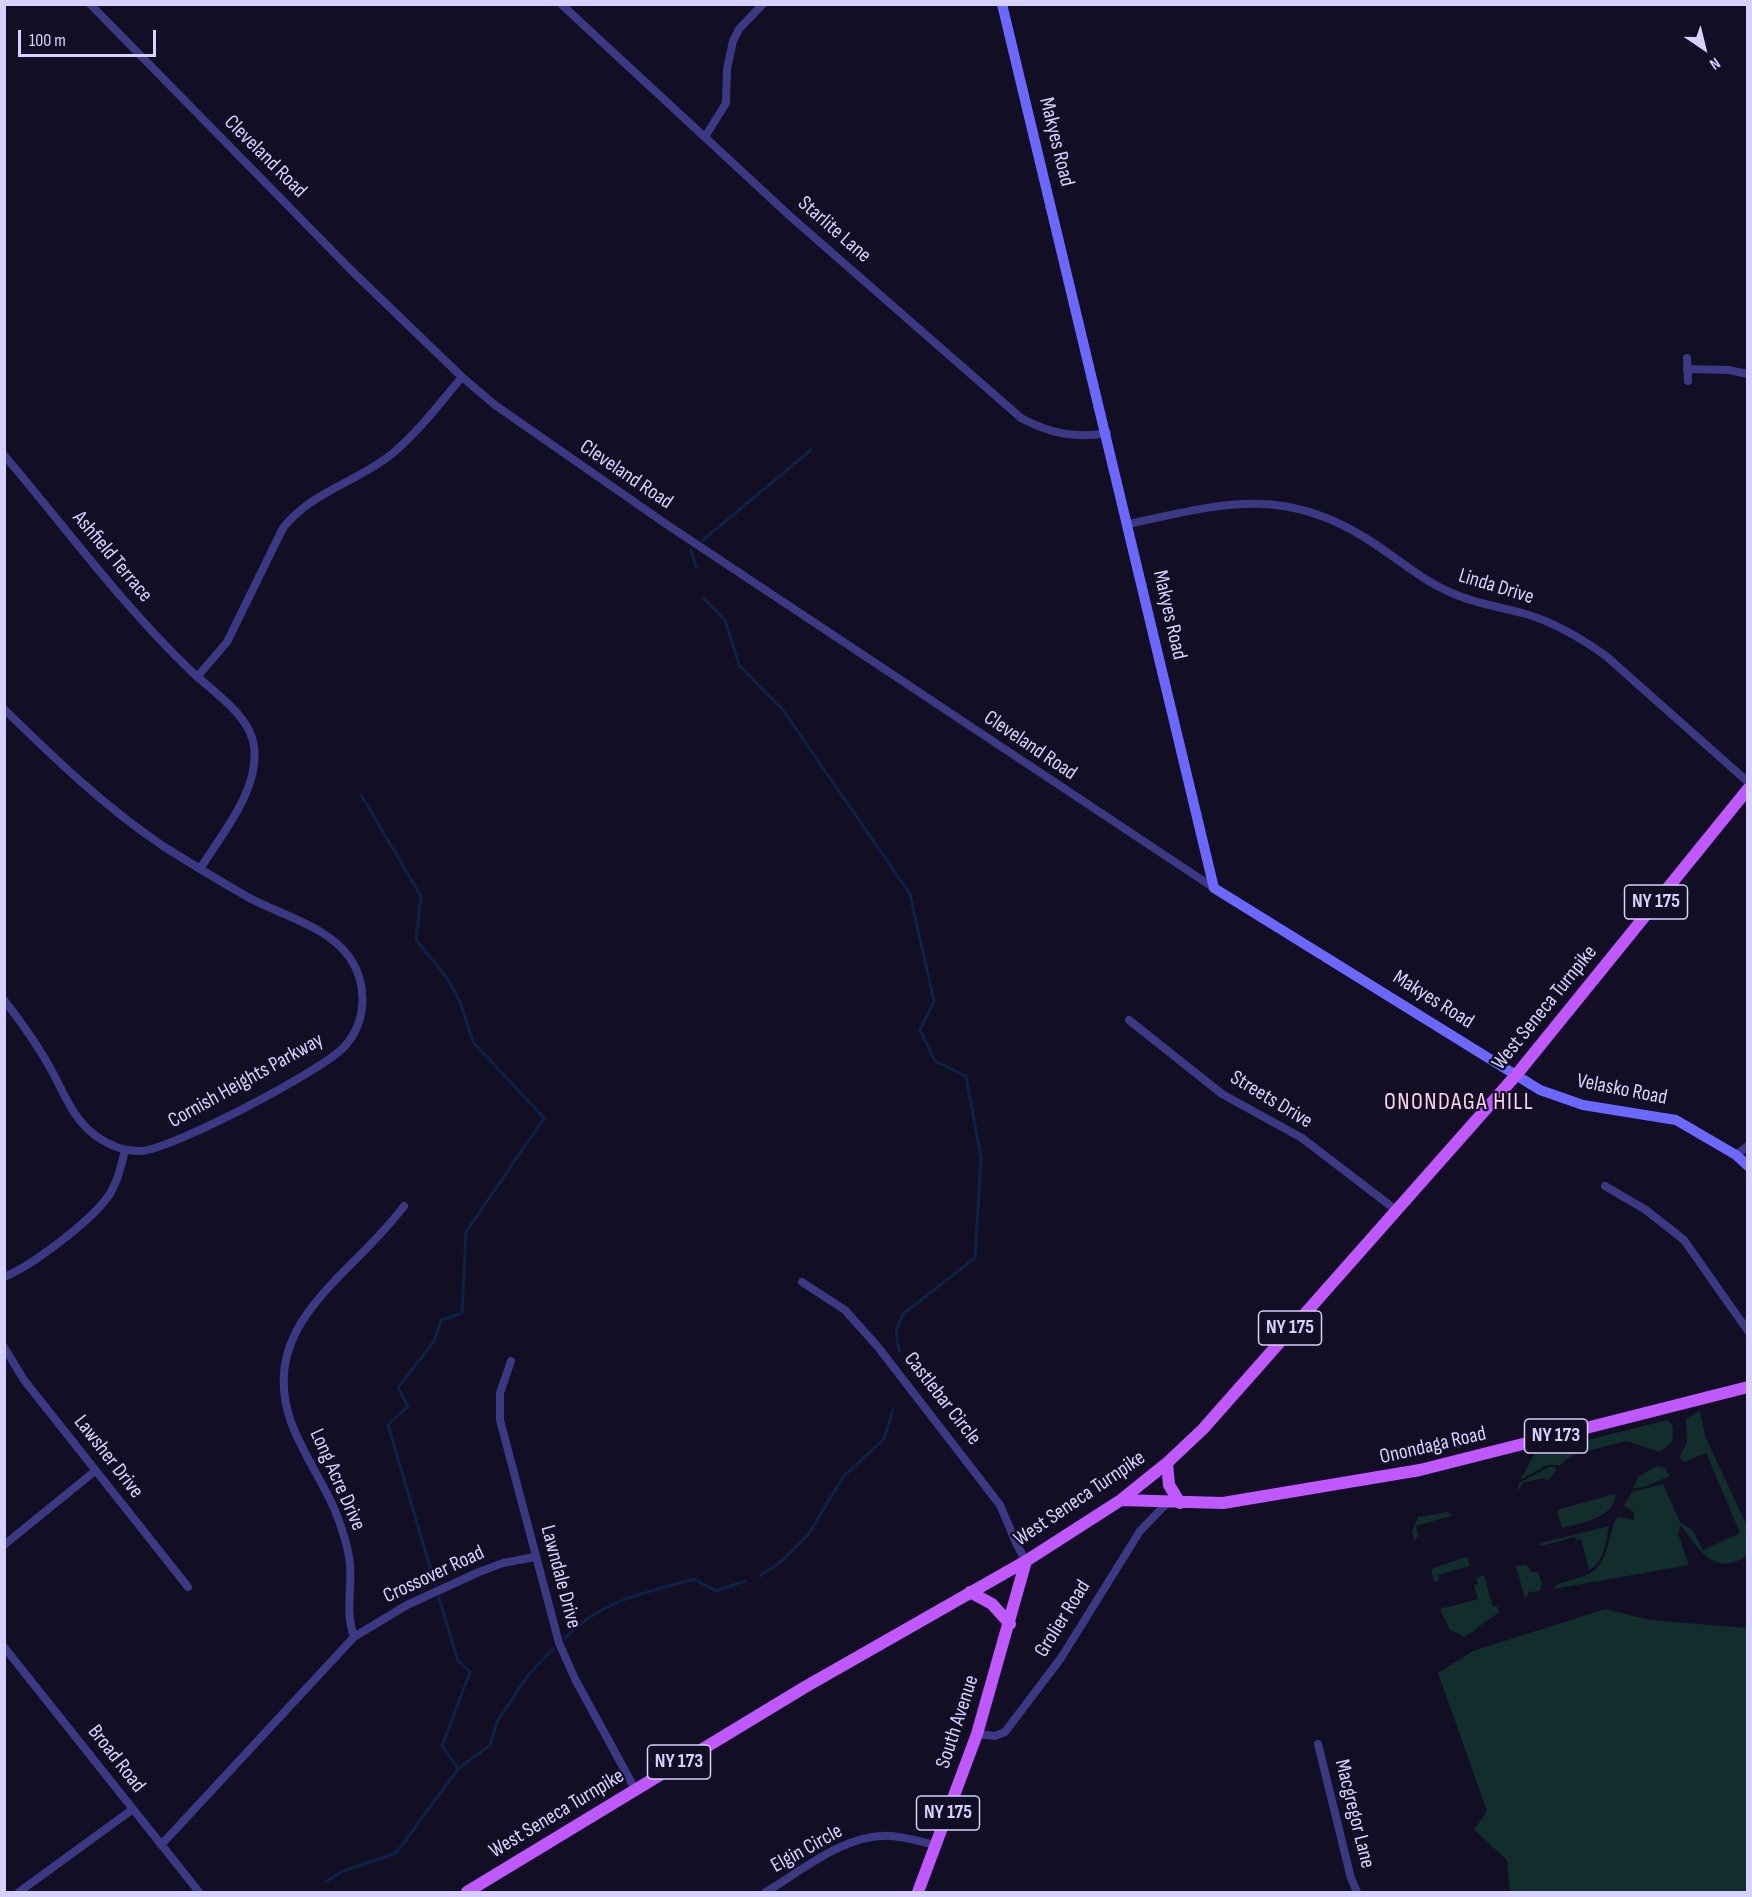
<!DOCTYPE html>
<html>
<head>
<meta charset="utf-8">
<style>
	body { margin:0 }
	#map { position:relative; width:1752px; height:1897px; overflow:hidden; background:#120e24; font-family:"Sofia Sans Condensed",sans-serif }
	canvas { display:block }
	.frame { position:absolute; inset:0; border:6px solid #d6d1ff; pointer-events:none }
	.north { position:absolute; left:1674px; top:18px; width:60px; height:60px; -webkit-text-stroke:4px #120e24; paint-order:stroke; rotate:145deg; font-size:16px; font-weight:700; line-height:24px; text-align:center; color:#d6d1ff }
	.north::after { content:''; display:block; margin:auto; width:21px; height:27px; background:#d6d1ff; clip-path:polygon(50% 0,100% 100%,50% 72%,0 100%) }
	.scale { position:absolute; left:18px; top:30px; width:138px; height:27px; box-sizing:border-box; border:3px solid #d6d1ff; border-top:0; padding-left:8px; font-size:18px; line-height:21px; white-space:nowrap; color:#d6d1ff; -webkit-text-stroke:4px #120e24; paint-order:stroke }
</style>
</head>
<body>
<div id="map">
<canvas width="1752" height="1897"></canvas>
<div class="frame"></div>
<div class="north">N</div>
<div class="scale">100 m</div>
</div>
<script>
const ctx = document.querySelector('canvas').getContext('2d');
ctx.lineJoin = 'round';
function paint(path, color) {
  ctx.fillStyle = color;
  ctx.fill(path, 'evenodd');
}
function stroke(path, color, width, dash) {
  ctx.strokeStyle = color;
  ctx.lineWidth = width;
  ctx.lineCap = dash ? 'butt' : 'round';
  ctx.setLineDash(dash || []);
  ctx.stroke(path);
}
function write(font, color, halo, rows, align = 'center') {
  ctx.font = font + ' "Sofia Sans Condensed",sans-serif';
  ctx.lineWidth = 4.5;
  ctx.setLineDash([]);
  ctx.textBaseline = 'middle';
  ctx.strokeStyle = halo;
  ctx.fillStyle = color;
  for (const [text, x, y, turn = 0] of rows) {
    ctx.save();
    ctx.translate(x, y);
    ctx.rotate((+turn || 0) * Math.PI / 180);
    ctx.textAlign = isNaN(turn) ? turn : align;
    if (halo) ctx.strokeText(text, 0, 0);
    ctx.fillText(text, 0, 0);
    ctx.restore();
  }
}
const green = new Path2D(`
	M1700,1411L1705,1436L1747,1526V1555C1716,1579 1697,1548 1681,1525L1678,1534L1689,1565L1553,1589C1559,1582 1565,1582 1574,1579C1609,1571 1604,1550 1615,1521L1618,1517L1634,1520V1512L1624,1506L1632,1492L1663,1484L1680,1522L1693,1531L1703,1550L1740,1533L1706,1453L1684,1462L1679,1458L1687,1442L1686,1419Z
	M1668,1420L1673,1427L1672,1442L1659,1452L1627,1441L1574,1454L1560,1465H1547L1520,1480L1535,1453Z
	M1657,1466L1665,1468L1670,1476L1644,1487L1633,1488L1639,1476Z
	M1549,1467H1555L1556,1470L1548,1481L1543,1478L1523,1483L1518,1491L1519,1483Z
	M1614,1494L1616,1496C1612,1519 1580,1523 1562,1528L1557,1510Z
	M1448,1512L1451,1516L1416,1526L1418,1535L1415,1541L1412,1532L1418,1517Z
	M1609,1526C1606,1541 1604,1563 1589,1570L1581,1539L1576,1540L1575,1537L1541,1546L1540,1543Z
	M1463,1558H1468L1469,1566L1438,1575L1439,1580L1434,1582L1431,1569Z
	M1526,1565L1532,1572H1538L1542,1583L1540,1591L1529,1592L1525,1599L1516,1566Z
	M1484,1575L1493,1607L1497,1606L1499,1612L1465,1637L1450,1630L1440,1609L1478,1599L1474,1585L1478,1584L1476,1578Z
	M1605,1609L1650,1620L1747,1628V1892H1510L1507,1860L1474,1830L1487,1811L1438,1673L1473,1651Z`);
const stream = new Path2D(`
	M703,540L811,450
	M691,550L696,568
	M703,598L725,620L739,665L783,710L910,894L934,1001L920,1030L935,1061L966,1076L981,1158L975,1258L903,1314L896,1331L899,1351
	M361,795L421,896L416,940L447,978L460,1002L473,1042L544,1118L466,1232L462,1313L441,1320L434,1341L398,1388L408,1406L388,1425L435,1584
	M760,1576L783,1560L808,1535L843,1477L884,1439L893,1410
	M439,1598L458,1661L470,1672L442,1746L458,1769
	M565,1638C601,1600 645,1593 694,1579L716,1591L745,1581
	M327,1881L341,1872L396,1853L458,1769L490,1745L497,1722L528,1675L553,1649`);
const street = new Path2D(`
	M90,4L352,271L462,377L495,405L666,524L1214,888
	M561,4L791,217L1021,418C1049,433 1075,439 1107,433
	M705,137L726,103L727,69L733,41L739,29L763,4
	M1687,358L1688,381
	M1687,369L1728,370L1748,374
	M4,455C66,528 122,605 191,671C213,692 250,715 254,746C260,790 222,833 200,869
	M1128,524C1219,505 1279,485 1364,537C1394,555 1420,580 1452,593C1476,604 1501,607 1526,614C1556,623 1581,638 1606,656L1748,782
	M197,677L227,642L283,528C312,491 358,482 393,453C419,431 440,403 462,377
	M4,709C54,758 105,807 163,846C190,863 218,880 246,896C279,915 327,925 350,958C368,985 367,1022 344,1047C322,1071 174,1148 142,1151C126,1152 109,1145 96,1136C74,1120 65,1096 53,1073C39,1047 22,1023 4,1000
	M1129,1020L1222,1094L1302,1138L1396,1210
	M1736,1155L1748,1146
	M1605,1186L1646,1210L1684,1240L1748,1331
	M4,1277C32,1266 89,1222 107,1198C117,1185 121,1166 125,1150
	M802,1282L845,1310L878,1347L1000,1505L1017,1545L1026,1561
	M4,1347L24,1380L188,1587
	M511,1361L500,1393V1420L559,1643L575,1679L635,1789
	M4,1545L95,1471
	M354,1637C345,1611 352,1592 350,1565C349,1554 346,1541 342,1530C331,1492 305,1460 291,1422C256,1322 353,1276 404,1206
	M4,1647L199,1892
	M977,1734L995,1736L1005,1732L1061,1658L1140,1531L1168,1502
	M1318,1744L1351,1878L1357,1892
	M161,1845L354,1637L407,1605L479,1572L503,1563L535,1557
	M19,1892L133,1809
	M766,1892C803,1870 846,1833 891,1836C906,1837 922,1842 936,1845`);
const secondary = new Path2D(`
	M1002,4L1214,888L1540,1090L1583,1105L1676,1120L1736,1155L1748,1166`);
const primary = new Path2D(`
	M1167,1463L1169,1485L1180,1503
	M1121,1500L1223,1503L1420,1470L1748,1387
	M970,1592L992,1604L1010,1624
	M467,1892L805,1687L1026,1561L1121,1500L1167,1463L1203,1429L1517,1074L1748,789
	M918,1892L977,1734L1026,1561`);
const shields = [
	[1656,902,63],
	[1290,1328,63],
	[1556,1436,63],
	[679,1762,63],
	[948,1813,63]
];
const shieldNames = [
	["NY 175",1656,902],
	["NY 175",1290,1328],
	["NY 173",1556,1436],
	["NY 173",679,1762],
	["NY 175",948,1813]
];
const streetNames = [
	["Makyes Road",1056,142,76],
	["Cleveland Road",265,157,45],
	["Starlite Lane",834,230,41],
	["Cleveland Road",626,475,34],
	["Ashfield Terrace",112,557,50],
	["Linda Drive",1496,587,17],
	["Makyes Road",1169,615,77],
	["Cleveland Road",1030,746,34],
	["Makyes Road",1433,1000,32],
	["West Seneca Turnpike",1545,1008,-51],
	["Cornish Heights Parkway",246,1081,-29],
	["Velasko Road",1622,1090,11],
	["Streets Drive",1271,1100,31],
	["Castlebar Circle",942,1399,52],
	["Onondaga Road",1433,1446,-13],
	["Lawsher Drive",108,1457,52],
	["Long Acre Drive",337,1480,66],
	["West Seneca Turnpike",1080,1499,-34],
	["Crossover Road",434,1575,-25],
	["Lawndale Drive",560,1577,75],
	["Grolier Road",1063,1619,-58],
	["South Avenue",958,1722,-72],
	["Broad Road",116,1759,52],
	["West Seneca Turnpike",557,1814,-31],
	["Macgregor Lane",1354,1814,76],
	["Elgin Circle",807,1849,-29]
];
const quarterNames = [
	["ONONDAGA HILL",1459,1103]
];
paint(green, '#112e2d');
stroke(stream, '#0c2246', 3);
stroke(street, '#3b3983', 8);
stroke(secondary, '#6b68ff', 10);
stroke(primary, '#bf58ff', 12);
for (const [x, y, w] of shields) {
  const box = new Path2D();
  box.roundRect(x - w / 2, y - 17, w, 34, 4.5);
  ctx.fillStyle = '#120e24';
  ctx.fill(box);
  stroke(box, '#d6d1ff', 1.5);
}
write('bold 20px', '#d6d1ff', null, shieldNames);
write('21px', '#d6d1ff', '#120e24', streetNames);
ctx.letterSpacing = '1.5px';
write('24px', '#ffd3f0', '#120e24', quarterNames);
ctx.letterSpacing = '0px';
</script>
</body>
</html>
